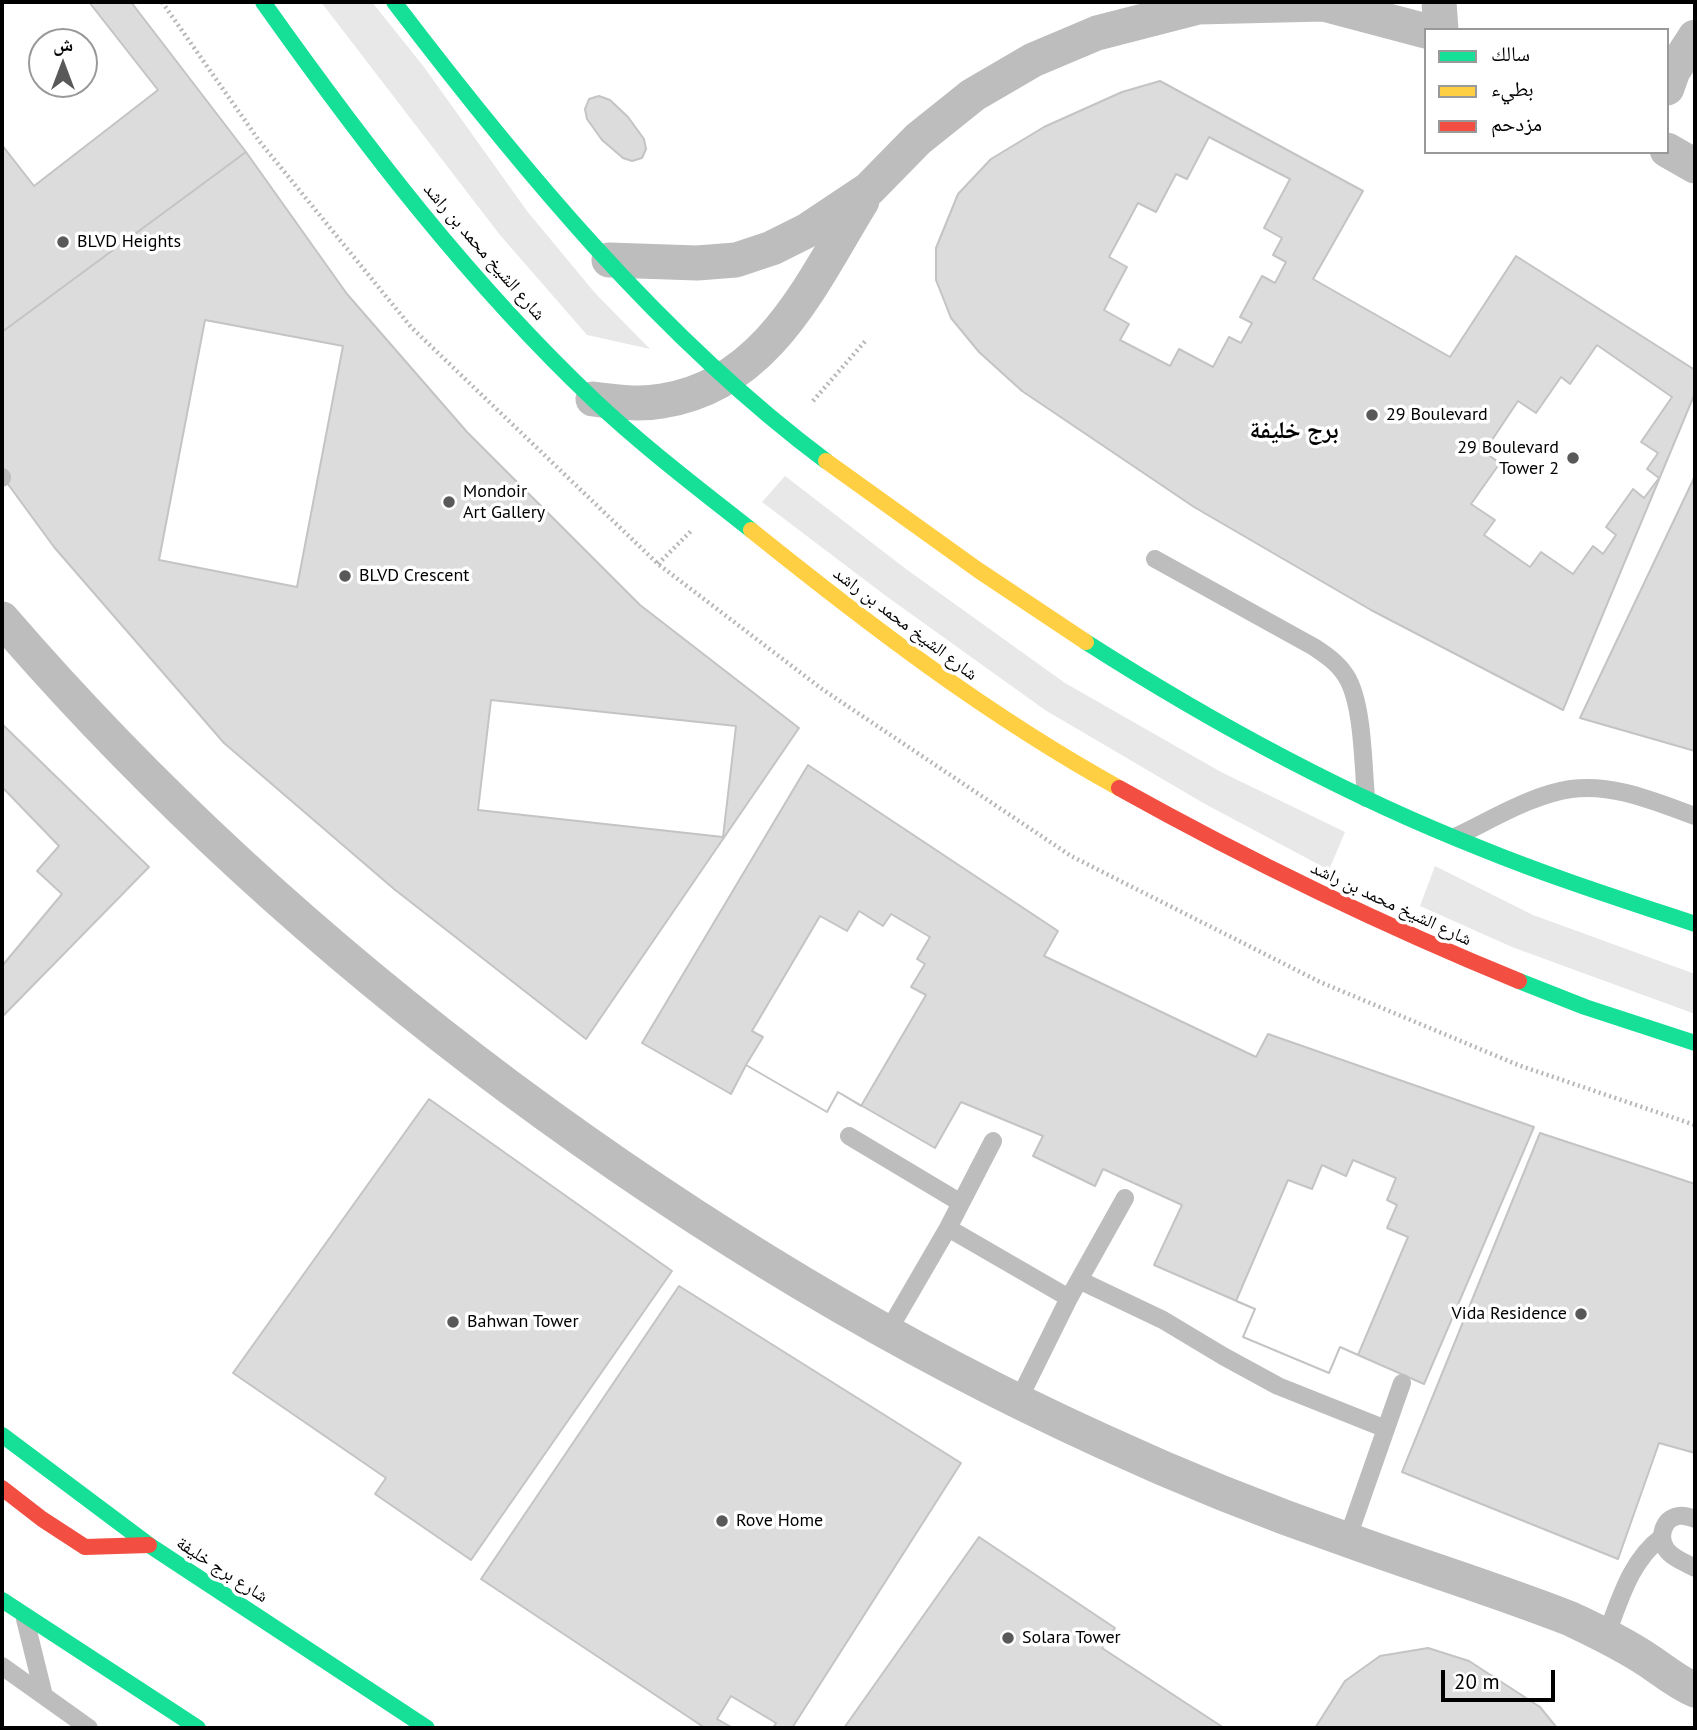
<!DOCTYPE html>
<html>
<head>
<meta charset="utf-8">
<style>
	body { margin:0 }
	#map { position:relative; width:1697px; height:1730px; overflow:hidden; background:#fff; font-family:"PT Sans","Noto Naskh Arabic",sans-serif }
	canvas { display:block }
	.frame { position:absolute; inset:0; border:4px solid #000; pointer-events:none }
	.legend { position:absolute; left:1424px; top:28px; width:245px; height:126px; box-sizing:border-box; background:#fff; border:2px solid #999; margin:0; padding:9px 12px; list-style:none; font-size:21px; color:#000 }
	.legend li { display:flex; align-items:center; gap:14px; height:35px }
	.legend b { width:35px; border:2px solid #999 }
	.north { position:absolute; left:28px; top:28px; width:70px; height:70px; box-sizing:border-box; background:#fff; border:2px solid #999; border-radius:50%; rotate:0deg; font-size:19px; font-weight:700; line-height:28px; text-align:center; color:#000 }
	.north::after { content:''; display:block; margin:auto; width:24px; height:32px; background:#595959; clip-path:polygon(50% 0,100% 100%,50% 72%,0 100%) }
	.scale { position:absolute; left:1441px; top:1670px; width:114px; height:32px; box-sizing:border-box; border:4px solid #000; border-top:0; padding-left:9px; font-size:21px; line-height:24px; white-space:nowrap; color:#000; -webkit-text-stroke:5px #fff; paint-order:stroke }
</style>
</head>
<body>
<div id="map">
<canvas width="1697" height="1730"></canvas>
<div class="frame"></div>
<ul class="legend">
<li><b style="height:9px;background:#16e098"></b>سالك</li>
<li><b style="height:9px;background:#ffcf43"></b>بطيء</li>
<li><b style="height:9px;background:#f24e42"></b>مزدحم</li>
</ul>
<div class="north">ش</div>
<div class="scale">20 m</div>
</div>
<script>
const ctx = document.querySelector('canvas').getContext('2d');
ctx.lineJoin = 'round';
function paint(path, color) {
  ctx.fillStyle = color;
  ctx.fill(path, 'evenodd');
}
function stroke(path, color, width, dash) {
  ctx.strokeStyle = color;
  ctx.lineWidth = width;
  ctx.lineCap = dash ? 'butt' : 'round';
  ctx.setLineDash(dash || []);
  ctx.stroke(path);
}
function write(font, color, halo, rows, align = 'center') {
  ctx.font = font + ' "PT Sans","Noto Naskh Arabic",sans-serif';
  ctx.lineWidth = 7;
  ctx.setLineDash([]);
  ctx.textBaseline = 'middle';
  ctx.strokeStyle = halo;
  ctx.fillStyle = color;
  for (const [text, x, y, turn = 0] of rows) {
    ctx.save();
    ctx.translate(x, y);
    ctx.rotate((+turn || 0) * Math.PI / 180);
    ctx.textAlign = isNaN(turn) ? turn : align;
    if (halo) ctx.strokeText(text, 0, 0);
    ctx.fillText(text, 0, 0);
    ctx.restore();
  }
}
const green = new Path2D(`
	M321,2H372L424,67L527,211L595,293L650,349L587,335L500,235Z
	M785,476L906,569L1065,683L1221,772L1345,832L1329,870L1205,804L1045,710L886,596L762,502Z
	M1435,866L1533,915L1695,974V1014L1512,947L1420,906Z`);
const building = new Path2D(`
	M2,2H131L246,152L2,332ZM42,42H84V84H42Z
	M2,2H89L158,90L34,186L2,145ZM42,42H84V84H42Z
	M1160,81L1363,191L1313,279L1450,357L1516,256L1695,370V393L1563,710L1371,610L1194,507L1022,391L979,352L951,318L936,280V248L958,194L991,159L1044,127L1122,92Z
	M599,96L610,100L628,117L644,139L646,149L642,158L632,161L623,158L602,140L587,119L585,109L589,99Z
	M1209,137L1290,179L1264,228L1282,238L1273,255L1286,262L1275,283L1262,276L1240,317L1252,323L1241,343L1229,337L1213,367L1179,349L1170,366L1120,340L1129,324L1104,310L1127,267L1109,257L1138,203L1156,212L1176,174L1187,179Z
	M246,152L347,294L467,432L640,605L799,728L586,1039L394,889L224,743L54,547L2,476V332Z
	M205,320L343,346L297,587L159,560Z
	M1597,345L1672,397L1641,442L1658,453L1647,469L1659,478L1644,498L1633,489L1606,527L1616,535L1603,554L1593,546L1573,574L1541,552L1530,567L1484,535L1495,520L1471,504L1500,463L1484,452L1518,401L1536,413L1561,377L1570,384Z
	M1695,476V751L1580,718Z
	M491,700L736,726L723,837L478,810Z
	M2,724L149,867L2,1017Z
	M808,765L1058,931L1044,956L1256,1057L1268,1034L1534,1127L1424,1384L1340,1347L1329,1373L1243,1337L1255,1309L1154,1265L1182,1205L1103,1169L1095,1186L1033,1156L1043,1136L961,1102L935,1148L838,1092L827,1112L746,1065L731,1094L642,1043Z
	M2,787L59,846L37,871L62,894L2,966Z
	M859,911L883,926L891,914L930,937L917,959L925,964L911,987L926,995L861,1106L838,1092L827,1112L746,1065L763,1037L752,1031L820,916L847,931Z
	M429,1099L672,1271L471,1560L375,1494L386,1478L233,1373Z
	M1540,1133L1695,1184V1453L1659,1443L1618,1559L1402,1472Z
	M1353,1160L1396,1178L1387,1200L1397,1205L1387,1228L1408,1237L1358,1355L1340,1347L1329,1373L1243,1337L1255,1309L1236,1301L1288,1180L1312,1189L1322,1165L1346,1176Z
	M679,1286L961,1463L792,1728H705L481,1579Z
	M979,1537L1115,1628L1102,1648L1224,1728H844Z
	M1428,1648L1469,1661L1540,1707L1557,1728H1315L1345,1681L1380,1656Z
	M731,1696L776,1723L773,1728H733L717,1719Z`);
const path = new Path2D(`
	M162,2L260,142L411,327L658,564L822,689L1071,856L1320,982L1518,1065L1695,1125
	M813,401L867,339
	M658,564L692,530`);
const lane = new Path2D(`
	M2,478V477
	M1155,559L1314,647C1326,655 1338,663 1346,676C1363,702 1363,765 1366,798
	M1457,836C1493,819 1531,795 1571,789C1613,783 1656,802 1695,816
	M849,1136L961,1203
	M948,1228L1069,1298
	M1079,1280L1163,1320L1223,1356L1278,1386L1386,1429
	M887,1333L948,1228L993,1141
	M1018,1401L1069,1298L1125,1198
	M1695,1519C1690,1517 1683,1515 1678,1516C1663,1519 1658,1537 1666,1549C1672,1558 1686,1563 1695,1568
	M1347,1540L1402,1383
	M25,1619L44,1696
	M1606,1636C1620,1600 1630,1561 1662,1537
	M2,1666L89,1728`);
const street = new Path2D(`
	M1439,2L1441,30
	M1667,88L1673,71L1695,37
	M1667,150L1695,166
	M609,260L697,263L736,260L772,248L806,231L869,189L918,139L973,95L1033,60L1097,33L1198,7L1324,4L1426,31
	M593,399C616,402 639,405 662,401C768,385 812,282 862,201
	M2,619C153,794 324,949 509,1087C695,1225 891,1345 1102,1441C1182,1478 1264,1511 1348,1540C1422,1567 1497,1590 1571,1619C1598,1632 1624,1644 1649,1661C1664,1671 1678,1683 1695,1690`);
const fast = new Path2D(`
	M263,2C363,143 469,282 595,401C644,447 698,488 751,530
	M394,2C519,166 660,337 826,461
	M1086,642C1211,722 1343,794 1480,848C1551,877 1623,900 1695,924
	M1519,981L1585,1007L1695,1043
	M2,1435L149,1545L427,1728
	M2,1600L198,1728`);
const slow = new Path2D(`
	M826,461L978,570L1086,642
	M751,530C868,624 987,715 1119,788`);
const jam = new Path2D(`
	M1119,788C1248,860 1382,925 1519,981
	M2,1488L42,1519L85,1547L149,1545`);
const markers = [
	[63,242,7,"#595959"],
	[1372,415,7,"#595959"],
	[1573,458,7,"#595959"],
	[449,502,7,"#595959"],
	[345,576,7,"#595959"],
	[1581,1314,7,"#595959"],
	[453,1322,7,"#595959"],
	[722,1521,7,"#595959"],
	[1008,1638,7,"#595959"]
];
const poiNames = [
	["BLVD Heights",77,242],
	["29 Boulevard",1386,415],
	["29 Boulevard",1559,448,"right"],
	["Tower 2",1559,469,"right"],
	["Mondoir",463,492],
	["Art Gallery",463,513],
	["BLVD Crescent",359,576],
	["Vida Residence",1567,1314,"right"],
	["Bahwan Tower",467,1322],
	["Rove Home",736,1521],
	["Solara Tower",1022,1638]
];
const streetNames = [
	["شارع الشيخ محمد بن راشد",484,252,49],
	["شارع الشيخ محمد بن راشد",905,624,37],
	["شارع الشيخ محمد بن راشد",1391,904,25],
	["شارع برج خليفة",222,1570,33]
];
const districtNames = [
	["برج خليفة",1294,431]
];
paint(green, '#e8e8e8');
paint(building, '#dcdcdc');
stroke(building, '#c4c4c4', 2);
stroke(path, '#b8b8b8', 4.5, [2, 3.5]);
stroke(lane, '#bdbdbd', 18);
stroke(street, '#bdbdbd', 35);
stroke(fast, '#16e098', 16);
stroke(slow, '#ffcf43', 16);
stroke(jam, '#f24e42', 16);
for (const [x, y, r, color] of markers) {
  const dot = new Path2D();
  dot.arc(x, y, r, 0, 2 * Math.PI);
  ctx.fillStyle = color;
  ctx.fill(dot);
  stroke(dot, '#fff', 2.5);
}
write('18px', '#000', '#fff', poiNames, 'left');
write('18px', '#000', '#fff', streetNames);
write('bold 24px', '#000', '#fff', districtNames);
</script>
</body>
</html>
